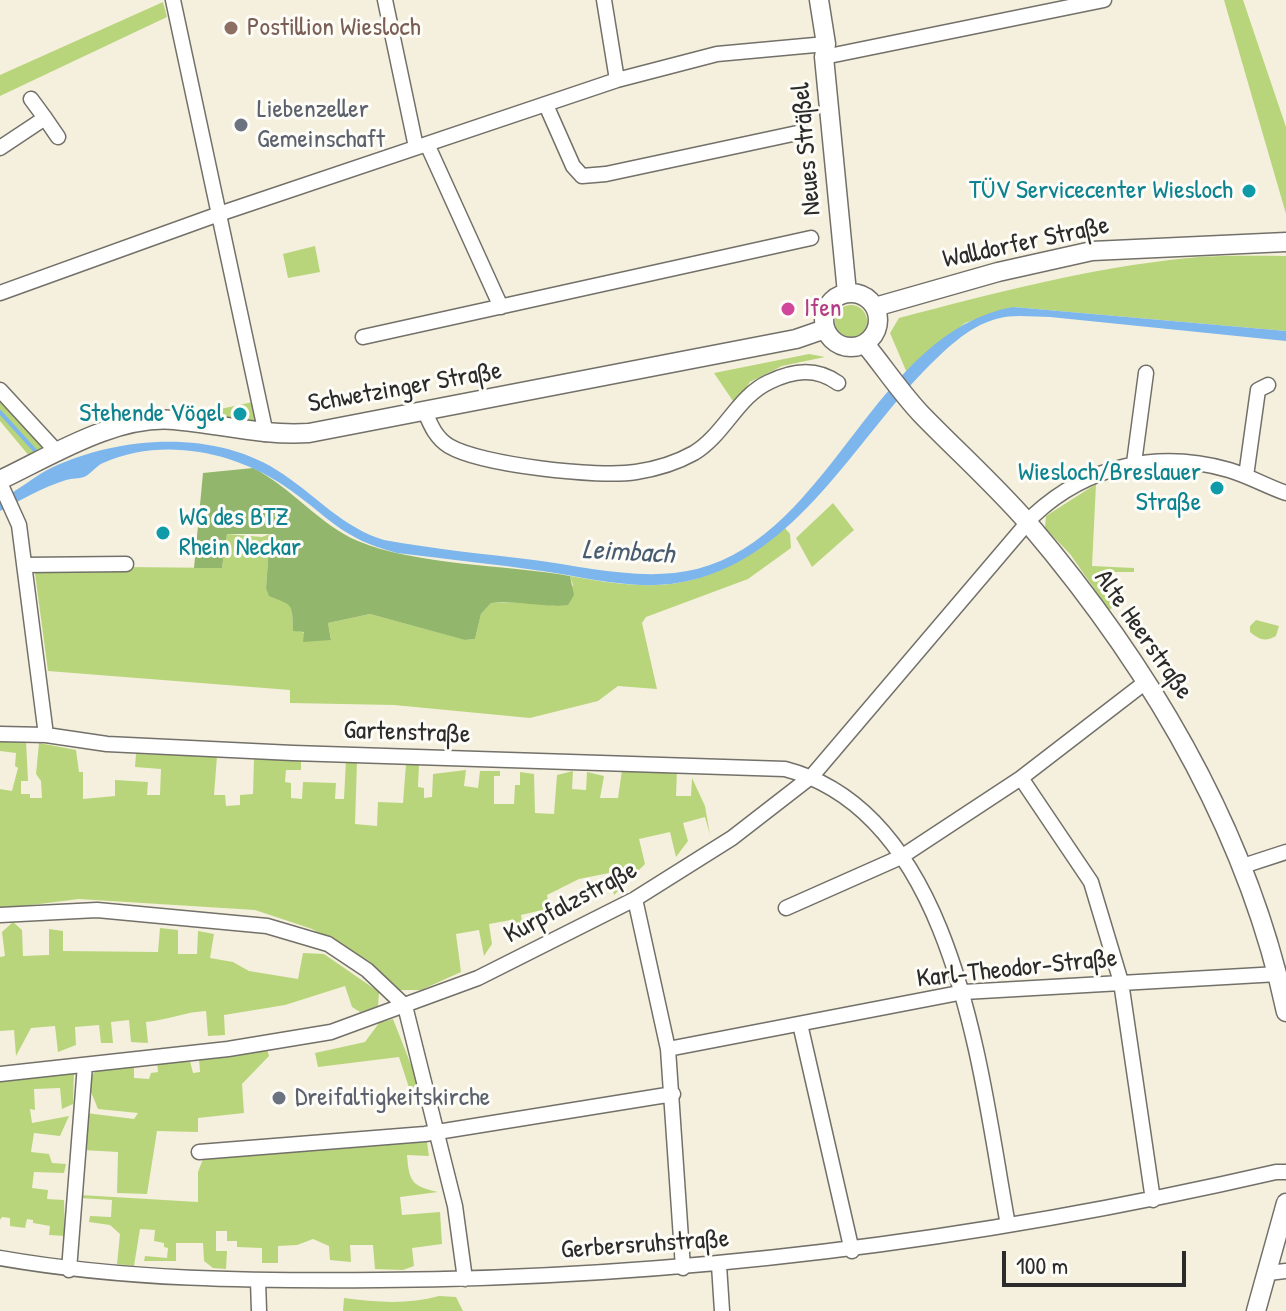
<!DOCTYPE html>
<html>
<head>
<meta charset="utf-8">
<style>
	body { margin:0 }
	#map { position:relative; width:1286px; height:1311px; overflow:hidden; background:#f5f0dd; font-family:"Patrick Hand",sans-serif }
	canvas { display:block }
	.scale { position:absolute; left:1002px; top:1251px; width:184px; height:36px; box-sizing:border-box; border:4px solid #2b2b2b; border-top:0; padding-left:10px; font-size:24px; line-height:28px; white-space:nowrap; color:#2b2b2b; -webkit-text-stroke:6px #fdfcf7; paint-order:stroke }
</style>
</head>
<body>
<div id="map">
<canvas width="1286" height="1311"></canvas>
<div class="scale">100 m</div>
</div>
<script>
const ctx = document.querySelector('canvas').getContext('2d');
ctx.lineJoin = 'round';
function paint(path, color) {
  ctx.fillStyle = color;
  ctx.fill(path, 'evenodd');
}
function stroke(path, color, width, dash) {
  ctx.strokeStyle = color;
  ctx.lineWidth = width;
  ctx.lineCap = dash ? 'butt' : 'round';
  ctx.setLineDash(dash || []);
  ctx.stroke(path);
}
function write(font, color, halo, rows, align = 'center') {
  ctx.font = font + ' "Patrick Hand",sans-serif';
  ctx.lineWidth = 6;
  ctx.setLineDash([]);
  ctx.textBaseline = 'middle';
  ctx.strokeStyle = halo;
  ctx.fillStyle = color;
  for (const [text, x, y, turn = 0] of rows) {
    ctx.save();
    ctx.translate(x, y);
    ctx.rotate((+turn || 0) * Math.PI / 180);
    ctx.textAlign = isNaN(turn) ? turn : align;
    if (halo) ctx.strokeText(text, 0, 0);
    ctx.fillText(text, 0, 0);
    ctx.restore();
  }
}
const green = new Path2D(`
	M1224,0H1243L1286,127V214Z
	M163,2L167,17L0,96V75Z
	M315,246L320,272L288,278L283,254Z
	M1286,256V331L1013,307L965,323L907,373L890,333L899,318C994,293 1089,268 1188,258C1220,255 1253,256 1286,256Z
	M835 321a16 16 0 1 1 32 0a16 16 0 1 1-32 0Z
	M809,354L825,357L782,366L750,382L735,404L714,373Z
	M0,398L42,447L41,452L30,457L0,421Z
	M253,402L258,424L192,415Z
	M1096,484L1092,566L1134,568V572H1114L1112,608L1109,610L1070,554L1045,528L1046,516Z
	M833,503L854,530L812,567L796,538Z
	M785,528L790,534L791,548L748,579L646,617L642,623L657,689L618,686L598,701L530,718L394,705L290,703V690L48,671L34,566L222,568L227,534L262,537L270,534L266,588L292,607L293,630L331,639L328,623L370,614L466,640L475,639L481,614L491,603L530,602L555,606L573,585L570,576C667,594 707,589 785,528Z
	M1256,620L1279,626L1276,636C1265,642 1260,640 1250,632V626Z
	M26,741L28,781H21V794H30V798H42L41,781L36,774L39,743L76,750L79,772H83V799L115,796V780L148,782L147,795H160L161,769L135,767L136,754L217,756L214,795H225L226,806L240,805V795L253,794L254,757L301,760V770H286L285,782L291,783V798L302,799L303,782L336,783L335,799H344L346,760L357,761L355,824L377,826L378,802L403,803L406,764H419L418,787L424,788V798L432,797L433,774L466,770L464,786L478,788L480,771H500V776H494V804H514L515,785H520V772L534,774L535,813L554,814L557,775L573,771L572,789L586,790L587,772L604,776L600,798H618L622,770H677L676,796H691L692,778L705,806L710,835L705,817L683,823L688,841L676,857L670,832L639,839L645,864L614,895L609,873L579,879L547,895L551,919L542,931L538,911L521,915L524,934L515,940L511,920L489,924L492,944L484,956L479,930L456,934L461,972L421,990H400L369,961L312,929L255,910L79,899L0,909V789L12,791L18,768L15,766L16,753L0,751V742Z
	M13,922L22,930L23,956L49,955V929L63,931V951L158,952L160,928L178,930V954H197L198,931L214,934L210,958L233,962L249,971L298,979L303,953L324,954L379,992L378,1007L360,1012L352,1007L345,986L285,1005L224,1015L225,1035L208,1036L206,1011C185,1012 167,1020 146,1022L148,1043L131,1042L129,1020L111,1022L113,1043H101L99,1025L75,1027L76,1045L58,1052L55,1026L31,1028L16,1056L14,1030L0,1031V957L5,956L2,932Z
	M393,1019L426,1103L415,1106L399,1057L318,1067L315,1053L365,1042L379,1023Z
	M267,1049L269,1056L242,1084L244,1113L198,1118V1132L157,1131L147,1194L117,1193L118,1152L82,1150L86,1113L134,1119L138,1113L98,1109L89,1087L90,1077L96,1071L134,1065V1078L149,1079L151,1073L158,1072L157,1062L189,1057L193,1073L200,1072L199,1059Z
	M74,1070L73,1104L62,1109L60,1088L34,1089L35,1110L30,1109L32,1123L69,1116L60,1136L34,1133L31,1152L49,1154L52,1163L66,1164L64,1173L34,1172L32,1188L48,1190L47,1199L64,1200L65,1236L49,1235L50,1226L33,1223V1220L27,1219L25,1228L10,1226V1218L2,1217L0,1220V1080Z
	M427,1142L429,1156L407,1155C409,1182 412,1186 438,1192L400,1197L402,1215L440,1212L442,1244L412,1248L414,1266L403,1270L375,1269L373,1245H350L351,1262L330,1260L329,1246L313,1239L297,1245L278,1246V1263H262V1248L237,1247V1241H227V1231H216V1251H227L226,1269L213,1268L204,1261L203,1243H176V1261H144L145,1256L167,1258L168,1248L164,1247V1243L154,1241L155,1230L140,1229L134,1266L117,1264L120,1234L110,1225L89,1222L90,1216L111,1217L112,1200L80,1198V1195L198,1202V1172L203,1159Z
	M439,1296L456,1297L463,1311H343L344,1298C375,1302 407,1305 439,1296Z`);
const forest = new Path2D(`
	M253,468C291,487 321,526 358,541C414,565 508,565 570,576L574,595L568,605C543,608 517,600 491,603L481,614L475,639L465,640L370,614L328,623L331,640L303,642L304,632L293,631C292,603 294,606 269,596L266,588L270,534H227L222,568H194L203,473Z`);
const water = new Path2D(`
	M1013,307L1286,331V341L1050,317C1032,317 1014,314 996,319C967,327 944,351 923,372C854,443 796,555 692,580C642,593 591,578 542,571C494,564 445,559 397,553C339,538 329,516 283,485C232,451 161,437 103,463C96,466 91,474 84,477C79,479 72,478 66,480C43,487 21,500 0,511V500C17,491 35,476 51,468C119,436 216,428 283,474C317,497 344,528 384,540C434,549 484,554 534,560C587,567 644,582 697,569C832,535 874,332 1013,307Z`);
const stream = new Path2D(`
	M0,412L39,455`);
const minor = new Path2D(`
	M173,0L266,434
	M385,0L416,147
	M604,0L617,80
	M824,57L1104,0
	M31,99L45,118
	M546,105L573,166L582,176L606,174L802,132
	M427,144L501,307
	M0,148L45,118L58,137
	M0,293L219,214L617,80L717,54L826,44
	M363,337L811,238
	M0,390L58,453
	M425,412C431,426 436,438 449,446C481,465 599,478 636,472C656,469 676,463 694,453C724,435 738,396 769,382C793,370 816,367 838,383
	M1134,463L1146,373
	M1246,476L1258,390L1268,385
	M0,483L19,525L46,735
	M24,565L126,564
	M0,734L46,735L107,744L293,753L785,769C958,814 981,1080 1008,1225
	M1021,778L1091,882L1121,982L1153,1200
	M1243,866L1286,852
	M635,899L668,1049L683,1268
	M786,908L901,857L1021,778L1147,681
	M0,915L97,910L267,926L328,944L367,970L405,1006L455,1206L465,1279
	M800,1024L852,1251
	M668,1049L964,992L1278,974
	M0,1074L228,1049L331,1032L478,978L635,899L732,838L812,776L1034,515C1088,465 1158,450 1229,470C1249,476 1266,486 1286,493
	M199,1152L425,1134L673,1094
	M0,1258C126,1280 252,1281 380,1280C682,1278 981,1240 1276,1172H1286
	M719,1265L722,1311
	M69,1270L85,1065
	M1268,1273L1286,1271
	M258,1280L259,1311`);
const tertiary = new Path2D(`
	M819,0L826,44L824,57L847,293
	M824 320a27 27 0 1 1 54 0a27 27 0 1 1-54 0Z
	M875,307L998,272L1092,251L1286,242
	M865,344C884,367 901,393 922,415C957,451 995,485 1028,523C1148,664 1247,829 1286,1012
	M0,480C51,456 115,415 174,420C220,424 262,436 309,433L796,339L825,329
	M1256,1311L1286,1203`);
const markers = [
	[231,28,8,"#8d6e63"],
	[241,125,8,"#6b7280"],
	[1249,191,8,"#0f9aa8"],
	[788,309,8,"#d1479c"],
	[240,414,8,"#0f9aa8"],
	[1217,488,8,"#0f9aa8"],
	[163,533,8,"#0f9aa8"],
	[279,1098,8,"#6b7280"]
];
const educationNames = [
	["Postillion Wiesloch",247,28]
];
const worshipNames = [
	["Liebenzeller",257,110],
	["Gemeinschaft",257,140],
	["Dreifaltigkeitskirche",295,1098]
];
const streetNames = [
	["Neues Sträßel",807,149,-95],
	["Walldorfer Straße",1026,243,-12],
	["Schwetzinger Straße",405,388,-10],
	["Alte Heerstraße",1143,635,55],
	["Gartenstraße",407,733,2],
	["Kurpfalzstraße",571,903,-28],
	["Karl-Theodor-Straße",1017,969,-6],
	["Gerbersruhstraße",645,1245,-4]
];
const cultureNames = [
	["TÜV Servicecenter Wiesloch",1233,191],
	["Stehende Vögel",224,414],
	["Wiesloch/Breslauer",1201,473],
	["Straße",1201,503],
	["WG des BTZ",179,518,"left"],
	["Rhein Neckar",179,548,"left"]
];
const hotelNames = [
	["Ifen",804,309]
];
const waterNames = [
	["Leimbach",628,553,3]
];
paint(green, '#b8d57b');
paint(forest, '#92b66b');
paint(water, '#7db5ed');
stroke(stream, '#7db5ed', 4);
stroke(minor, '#727069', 17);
stroke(tertiary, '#727069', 21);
stroke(minor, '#fff', 14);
stroke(tertiary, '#fff', 18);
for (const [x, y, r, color] of markers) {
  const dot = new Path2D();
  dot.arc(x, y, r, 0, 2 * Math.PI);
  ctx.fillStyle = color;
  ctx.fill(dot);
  stroke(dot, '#fdfcf7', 3);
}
write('26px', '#785e54', '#fdfcf7', educationNames, 'left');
write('26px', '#5b616d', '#fdfcf7', worshipNames, 'left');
write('26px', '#2b2b2b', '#fdfcf7', streetNames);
write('26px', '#0d838f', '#fdfcf7', cultureNames, 'right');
write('26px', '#b23c85', '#fdfcf7', hotelNames, 'left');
write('italic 28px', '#485b6f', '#fdfcf7', waterNames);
</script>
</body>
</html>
